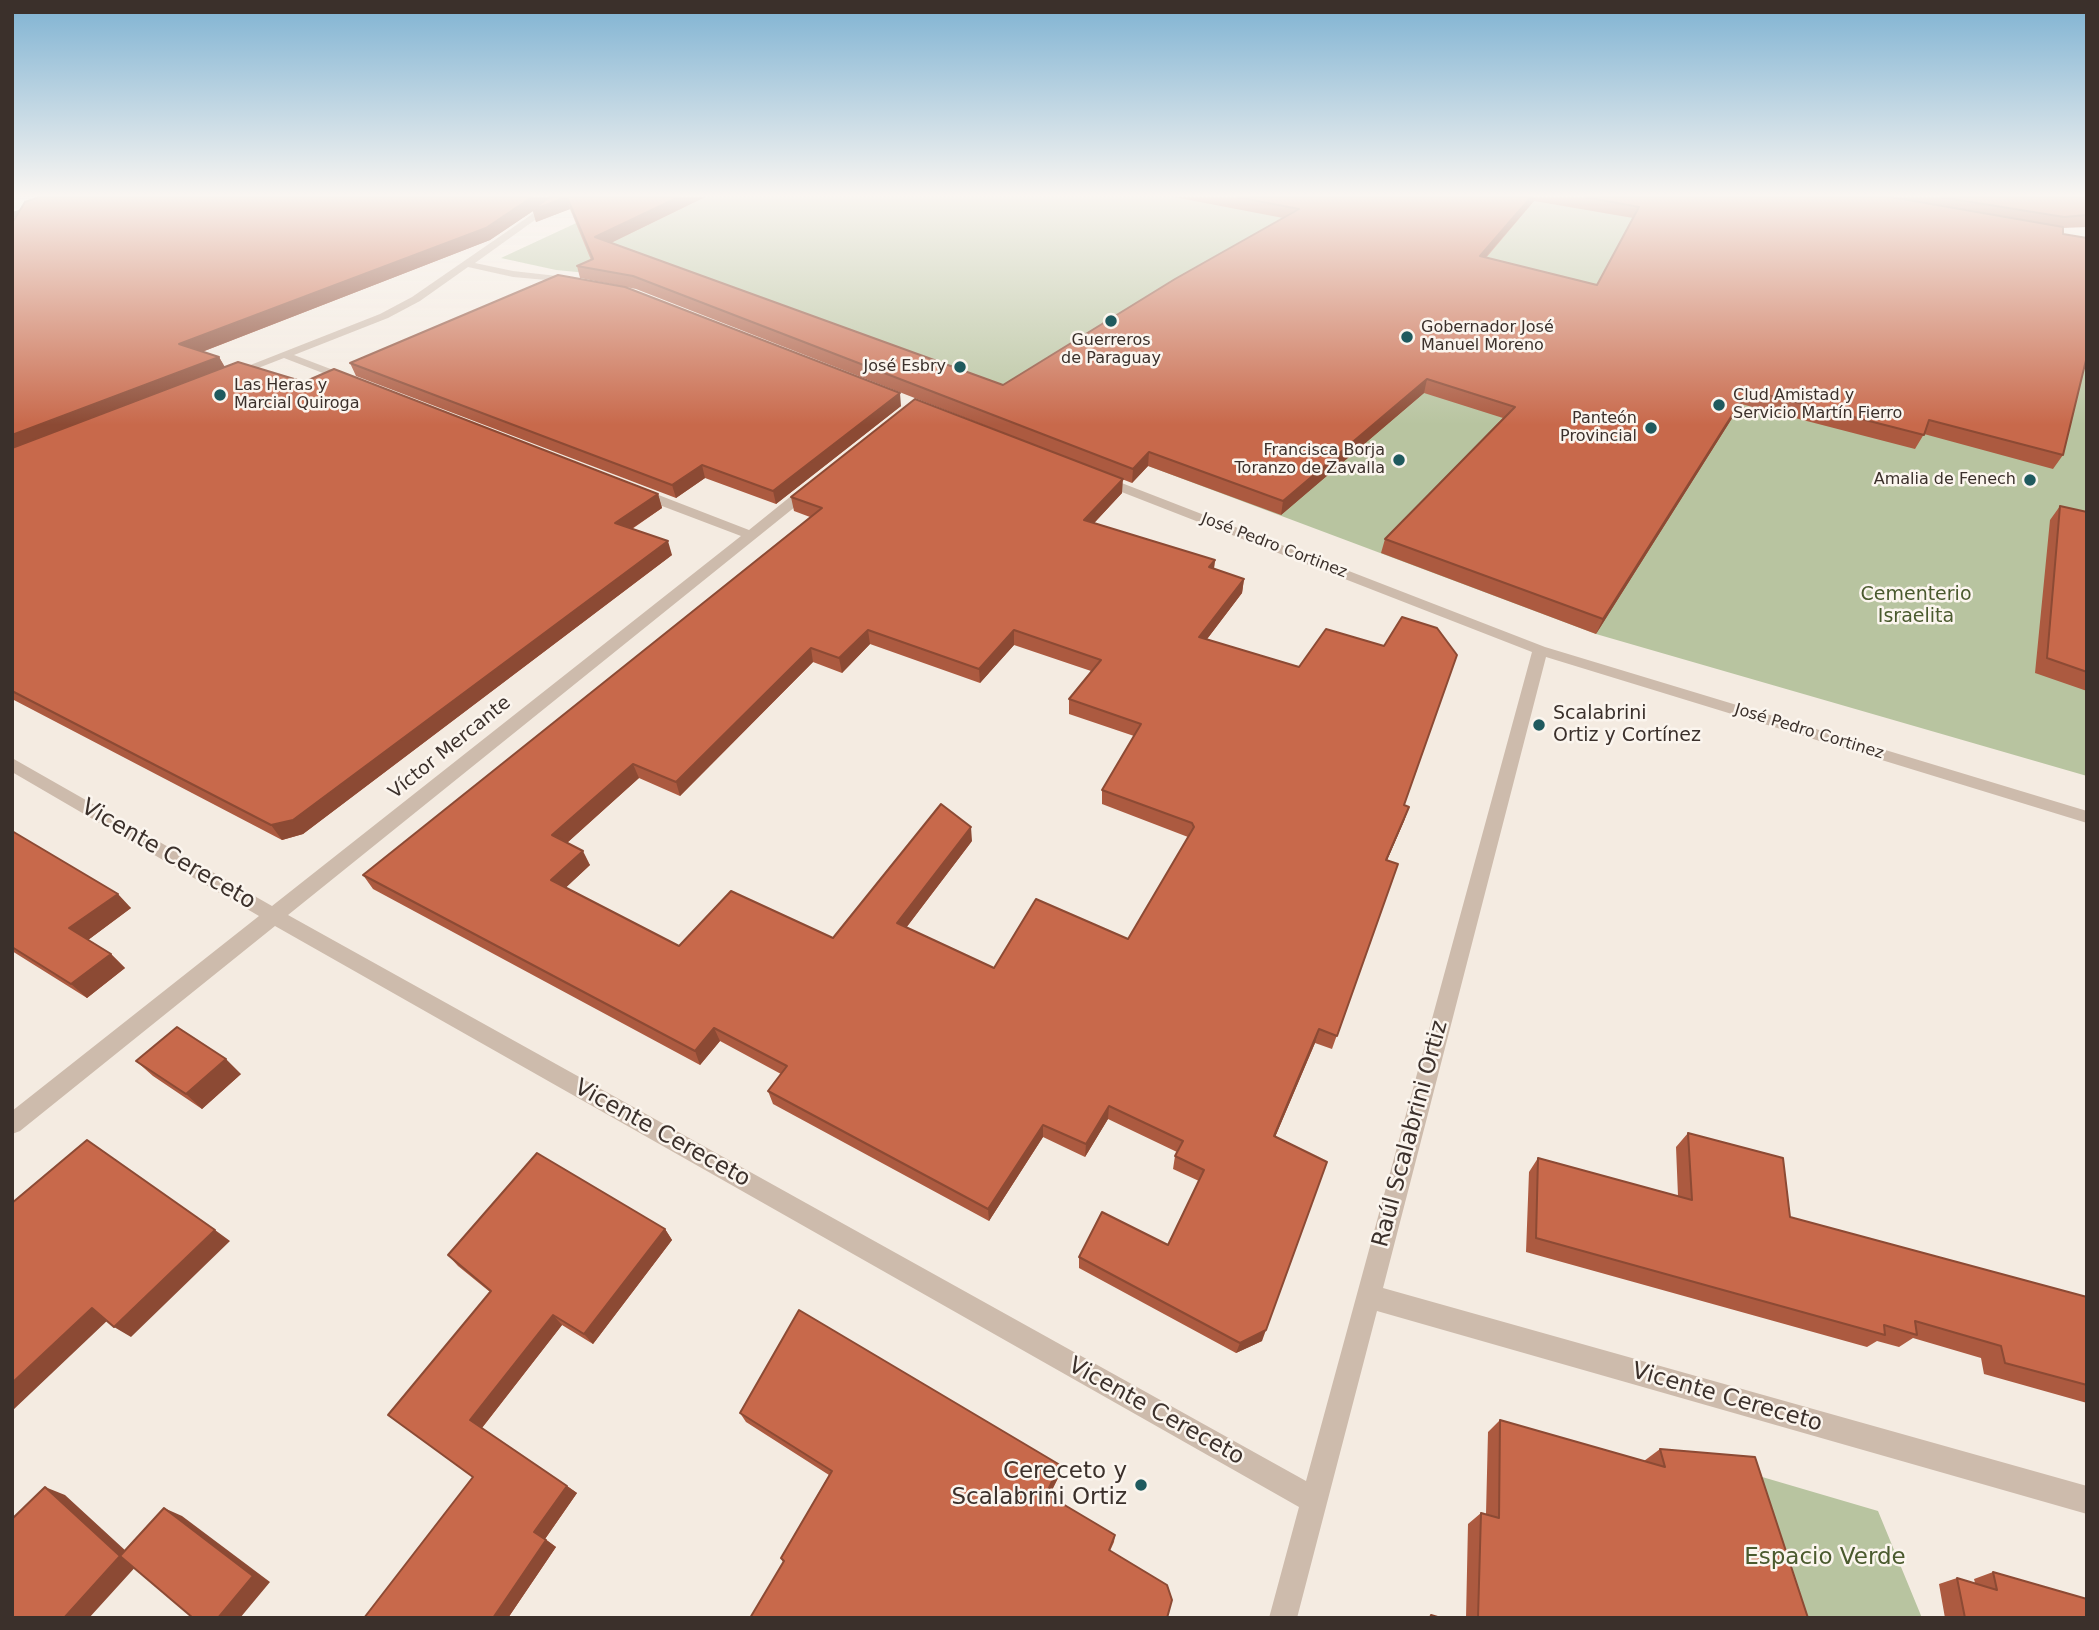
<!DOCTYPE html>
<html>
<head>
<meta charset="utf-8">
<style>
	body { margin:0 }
	#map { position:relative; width:2099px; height:1630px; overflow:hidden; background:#f4ebe1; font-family:"DejaVu Sans",sans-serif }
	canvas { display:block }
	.frame { position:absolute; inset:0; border:14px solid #3b302b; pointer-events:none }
</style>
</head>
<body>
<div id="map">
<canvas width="2099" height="1630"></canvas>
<div class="frame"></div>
</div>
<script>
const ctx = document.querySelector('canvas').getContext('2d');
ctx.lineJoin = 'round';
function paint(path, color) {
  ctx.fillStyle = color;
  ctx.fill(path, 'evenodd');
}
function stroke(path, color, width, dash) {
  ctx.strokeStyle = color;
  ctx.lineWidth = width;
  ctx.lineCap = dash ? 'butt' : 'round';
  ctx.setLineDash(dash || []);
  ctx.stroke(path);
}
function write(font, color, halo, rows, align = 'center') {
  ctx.font = font + ' "DejaVu Sans",sans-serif';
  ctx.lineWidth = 5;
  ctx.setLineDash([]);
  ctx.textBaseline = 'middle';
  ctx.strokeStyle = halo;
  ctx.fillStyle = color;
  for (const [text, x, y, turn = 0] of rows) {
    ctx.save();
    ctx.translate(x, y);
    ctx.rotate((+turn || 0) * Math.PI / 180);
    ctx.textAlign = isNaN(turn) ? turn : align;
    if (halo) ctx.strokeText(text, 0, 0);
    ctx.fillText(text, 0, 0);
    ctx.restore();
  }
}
const green = new Path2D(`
	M632,197H1758L2087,251V776L1596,634L650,279L556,270L501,258Z
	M1735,1469L1878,1511L1922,1618H1783Z`);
const minor = new Path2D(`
	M557,197H567L475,263L513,271L575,278L579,279V283L513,277L468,267L420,301L388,318L294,355L354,378V382H346L284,358L235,377L225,375L380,314L412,297Z
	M1101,475L1545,647L2087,811V823L1546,657L1383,1288L2087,1486V1514L1377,1311L1297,1618H1269L1299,1507L275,926L20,1131L12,1134V1111L259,916L12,772V758L272,906L741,536L633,495V489H643L749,530L806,484H816V490L288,915L1306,1481L1532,652L1096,482V476Z`);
const major = new Path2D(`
	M63,197H77L12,218V212Z`);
const wall = new Path2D(`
	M705,197L611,243L1003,385L1283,218L1174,197H2087V227L2063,228V455L2053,469L1924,434L1915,449L1741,404L1596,634L1381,553L1385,539L1503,418L1424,393L1281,515L1148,466L1132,483L636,289L580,278L577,266L591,260L570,209L536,222L533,211L490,240L202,352L219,357L225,367L658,494L662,508L632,529L672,555L303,834L282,840L12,699V223L38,198ZM1534,201L1633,218L1597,285L1486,258Z
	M350,363L901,406L776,504L705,478L676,498L356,376Z
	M1122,493L1094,523L1215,560L1214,569L1244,579L1242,593L1207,639L1404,805L1409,807L1404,821L1387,860L1398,864L1332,1049L1315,1043L1275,1137L1262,1341L1236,1353L1079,1268V1257L1168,1245L1199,1181L1173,1169L1175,1156L1177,1152L1108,1119L1085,1157L1043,1137L989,1221L773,1104L768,1091L781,1074L720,1041L700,1065L373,889L363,875L810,517L794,511L791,497ZM870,644L980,683L1014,645L1091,671L1069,699V714L1134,736L1102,790V804L1188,837L1128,939L994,968L906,928L972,841L833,938L679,946L565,888L590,865L567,843L639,778L680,796L813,662L842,673Z
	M2060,506L2087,512V691L2035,673L2050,520Z
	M12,831L131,908L88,940L111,954L125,968L87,998L12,951Z
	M136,1061L241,1074L202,1109L153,1076Z
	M1688,1133L1790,1217L2087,1297V1403L1984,1374L1981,1358L1913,1338L1899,1347L1877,1341L1867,1347L1526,1252L1529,1172L1538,1158L1678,1196L1676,1147Z
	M665,1229L672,1240L593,1344L562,1325L482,1428L567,1486L577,1493L545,1539L556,1547L508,1618H364L473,1477L490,1292L458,1266L448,1255Z
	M740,1413L1060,1465V1474L1049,1496L1115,1535L1114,1542L1110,1551L783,1562L781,1558L829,1475L746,1422Z
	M1500,1420L1644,1461L1660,1449L1808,1618H1466L1468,1524L1481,1513L1486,1514L1488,1432Z
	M1993,1572L2087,1618H1945L1939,1584L1957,1578L1975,1583L1974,1579Z`);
const shadedWall = new Path2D(`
	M532,197H567L570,209L536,222L533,211L490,240L186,358L179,344Z
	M679,197H705L598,249L595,237Z
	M1531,197H1535L1534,201L1476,268L1480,256Z
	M219,357L226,370L12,453V435Z
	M1427,379L1424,393L1281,515L1283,501Z
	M1748,390L1741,404L1596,634L1603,619Z
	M900,393L901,406L776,504L773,491Z
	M1149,452L1148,466L1132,483L1133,469Z
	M702,465L705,478L676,498L672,485Z
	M1123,479L1122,493L1084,534V520Z
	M658,494L662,508L619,537L615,523Z
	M668,541L672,555L303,834L282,840L271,825Z
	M1215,560L1213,574L1209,567Z
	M1244,579L1242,593L1198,651L1199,637Z
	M868,630L870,644L842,673L839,658Z
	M1014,630V645L980,683L979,669Z
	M811,648L813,662L680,796L676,782Z
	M633,764L639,778L559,850L552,835Z
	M1409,807L1404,821L1381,874L1386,860Z
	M971,827L972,841L899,937L897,923Z
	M583,851L590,865L558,895L551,880Z
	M118,894L131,908L84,943L69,928Z
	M111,954L125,968L87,998L71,984Z
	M714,1028L720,1041L700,1065L695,1051Z
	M1319,1029L1315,1043L1270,1149L1274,1136Z
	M226,1059L241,1074L202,1109L186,1094Z
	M1109,1106L1108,1119L1085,1157L1086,1144Z
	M1043,1125V1137L989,1221L988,1209Z
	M665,1229L672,1240L593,1344L584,1334Z
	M215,1230L230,1241L131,1337L114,1327Z
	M92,1308L109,1319L12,1411V1383Z
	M553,1315L562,1325L481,1429L470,1420Z
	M1266,1330L1262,1341L1236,1353L1240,1343Z
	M1060,1465V1474L1046,1502V1494Z
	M567,1486L577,1493L545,1539L556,1547L508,1618H493L534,1532Z
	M45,1487L65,1495L139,1563L89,1618H64Z
	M164,1508L182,1516L270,1582L240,1618H218Z`);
const building = new Path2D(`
	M39,197H532L486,228L179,344L219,357L12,435V223L25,202Z
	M550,197H567L532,210Z
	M567,197H679L595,237L1003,385L1175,279L1299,209L1237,197H1531L1480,256L1597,285L1639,207L1585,197H1891L2063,227V234L2087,238V356L2063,455L1929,420L1924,435L1748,390L1603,619L1385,539L1515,407L1427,379L1283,501L1149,452L1133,469L633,276L577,266L593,259Z
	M1940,197H2087V215L2064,217Z
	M558,275L625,287L900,393L773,491L702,465L672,485L350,363Z
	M238,362L304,382L334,369L658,494L615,523L668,541L293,820L271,825L12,691V448Z
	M915,399L1123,479L1084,520L1215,560L1209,567L1244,579L1199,637L1299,667L1326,629L1384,646L1402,617L1437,628L1457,655L1404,805L1409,807L1386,860L1398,864L1337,1036L1319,1029L1274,1136L1327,1162L1266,1330L1240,1343L1079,1257L1102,1212L1168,1245L1204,1170L1175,1156L1183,1141L1109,1106L1086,1144L1043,1125L988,1209L768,1091L787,1066L714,1028L695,1051L363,875L822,508L791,497ZM868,630L979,669L1014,630L1101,660L1069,699L1141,724L1102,790L1192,823L1194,827L1128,939L1036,899L994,968L897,923L971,827L941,804L833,938L731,891L679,946L551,880L583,851L552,835L633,764L676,782L811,648L839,658Z
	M2060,506L2087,512V672L2047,658Z
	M12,831L118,894L69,928L111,954L71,984L12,947Z
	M177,1027L226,1059L186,1094L136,1061Z
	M1688,1133L1783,1158L1790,1217L2087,1297V1385L2005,1363L2001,1346L1915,1321L1917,1335L1884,1325L1885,1335L1536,1238L1538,1158L1692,1200Z
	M87,1140L215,1230L114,1327L92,1308L12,1383V1203Z
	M537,1153L665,1229L584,1334L553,1315L470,1420L567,1486L534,1532L546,1540L493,1618H364L473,1477L388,1415L491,1291L448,1255Z
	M799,1310L1060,1465L1046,1494L1115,1535L1109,1550L1167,1585L1172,1600L1167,1618H750L784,1561L781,1558L832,1471L740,1413Z
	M1500,1420L1665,1467L1660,1449L1755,1457L1808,1618H1478L1481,1513L1499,1518Z
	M45,1487L120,1556L64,1618H12V1519Z
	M164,1508L253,1576L218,1618H193L120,1556Z
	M1993,1572L2087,1599V1618H1965L1957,1578L1997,1590Z
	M1431,1615L1441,1618H1430Z`);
const markers = [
	[1111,321,7,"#1f5a5e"],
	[1407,337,7,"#1f5a5e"],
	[960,367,7,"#1f5a5e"],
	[220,395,7,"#1f5a5e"],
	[1719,405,7,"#1f5a5e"],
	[1651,428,7,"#1f5a5e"],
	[1399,460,7,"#1f5a5e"],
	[2030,480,7,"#1f5a5e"],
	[1539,725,7,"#1f5a5e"],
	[1141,1485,7,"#1f5a5e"]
];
const farPoinames = [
	["Gobernador José",1421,328,"left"],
	["Manuel Moreno",1421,346,"left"],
	["Guerreros",1111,341,"center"],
	["de Paraguay",1111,359,"center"],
	["José Esbry",946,367],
	["Las Heras y",234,386,"left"],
	["Marcial Quiroga",234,404,"left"],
	["Clud Amistad y",1733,396,"left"],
	["Servicio Martín Fierro",1733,414,"left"],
	["Panteón",1637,419],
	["Provincial",1637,437],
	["Francisca Borja",1385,451],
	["Toranzo de Zavalla",1385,469],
	["Amalia de Fenech",2016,480]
];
const farStreetnames = [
	["José Pedro Cortinez",1274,546,21],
	["José Pedro Cortinez",1809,732,17]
];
const parkNames = [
	["Cementerio",1916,595],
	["Israelita",1916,617]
];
const poiNames = [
	["Scalabrini",1553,714],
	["Ortiz y Cortínez",1553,736]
];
const streetNames = [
	["Víctor Mercante",450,748,-39]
];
const nearStreetnames = [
	["Vicente Cereceto",168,855,30],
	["Vicente Cereceto",662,1134,29],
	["Raúl Scalabrini Ortiz",1411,1134,-75],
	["Vicente Cereceto",1727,1398,16],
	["Vicente Cereceto",1156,1412,29]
];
const nearPoinames = [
	["Cereceto y",1127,1472],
	["Scalabrini Ortiz",1127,1498]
];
const nearParknames = [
	["Espacio Verde",1825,1558]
];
paint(green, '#b8c4a0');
paint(minor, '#cdbbac');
paint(major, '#7d675c');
paint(wall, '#ac5a40');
paint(shadedWall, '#8c4a34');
paint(building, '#c8694b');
stroke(building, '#8c4a34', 2);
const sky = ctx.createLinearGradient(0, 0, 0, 425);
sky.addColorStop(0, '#7eb2d2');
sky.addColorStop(0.46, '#faf6f2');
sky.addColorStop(1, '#faf6f200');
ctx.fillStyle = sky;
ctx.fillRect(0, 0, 2099, 425);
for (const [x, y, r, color] of markers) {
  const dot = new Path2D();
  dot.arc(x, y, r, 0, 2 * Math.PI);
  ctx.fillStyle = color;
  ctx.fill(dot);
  stroke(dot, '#fbf5ee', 2.5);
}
write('16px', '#3b302b', '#fbf5ee', farPoinames, 'right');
write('16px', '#3b302b', '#fbf5ee', farStreetnames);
write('19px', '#4a5a2e', '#fbf5ee', parkNames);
write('19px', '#3b302b', '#fbf5ee', poiNames, 'left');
write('19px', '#3b302b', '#fbf5ee', streetNames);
write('23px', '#3b302b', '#fbf5ee', nearStreetnames);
write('23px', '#3b302b', '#fbf5ee', nearPoinames, 'right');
write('23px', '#4a5a2e', '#fbf5ee', nearParknames);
</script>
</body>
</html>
